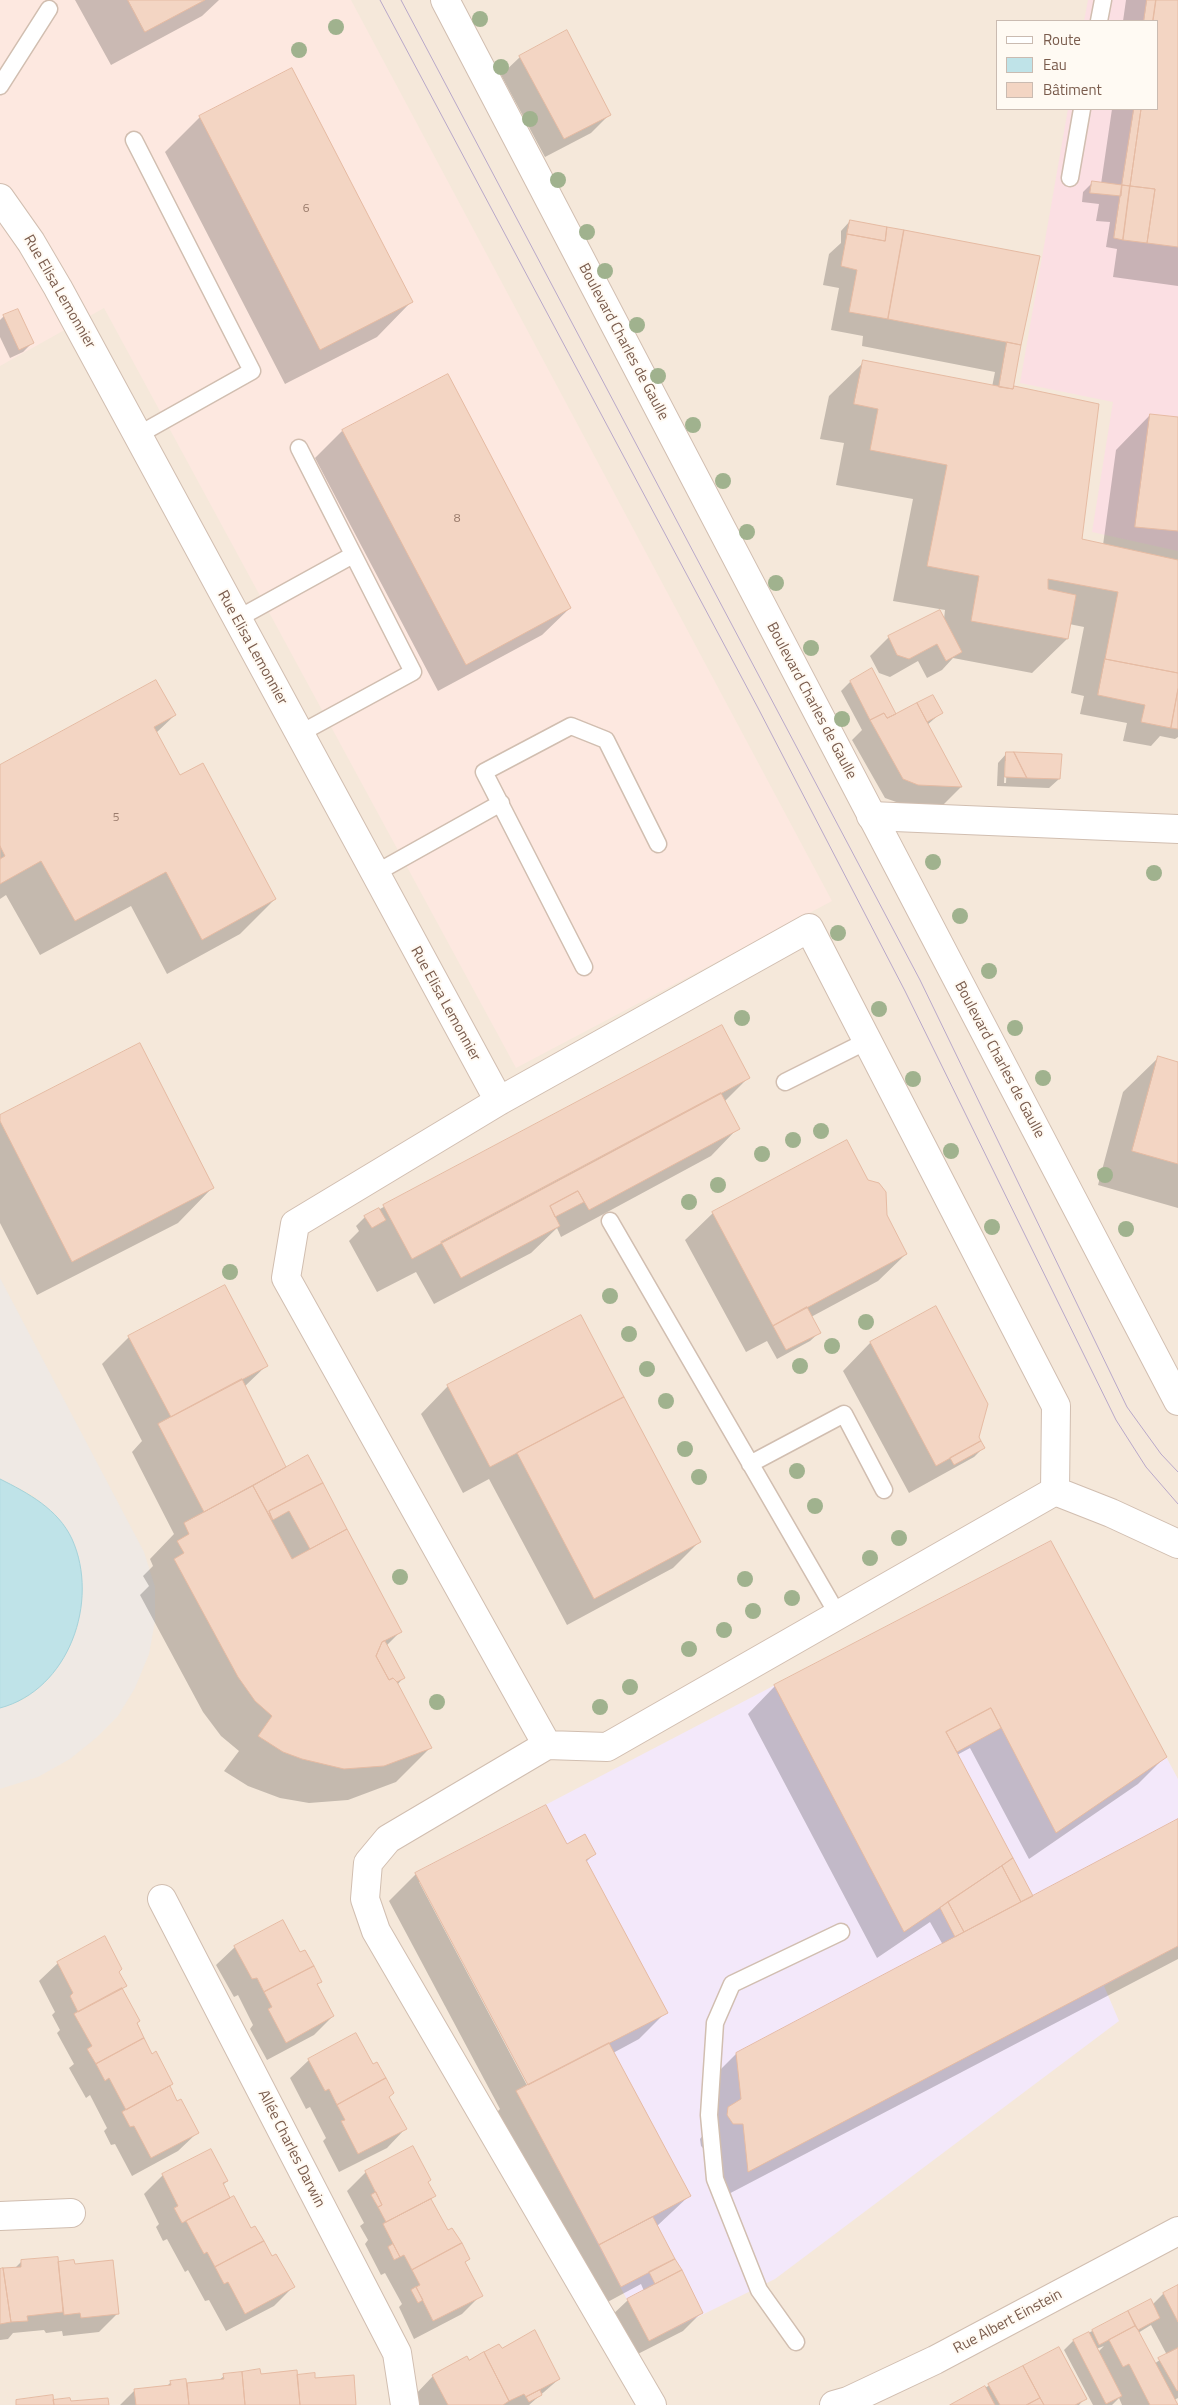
<!DOCTYPE html>
<html>
<head>
<meta charset="utf-8">
<style>
	body { margin:0 }
	#map { position:relative; width:1178px; height:2405px; overflow:hidden; background:#fdf6ec; font-family:"Titillium Web",sans-serif }
	canvas { display:block }
	.legend { position:absolute; left:996px; top:20px; width:162px; height:90px; box-sizing:border-box; background:#fffaf3; border:1px solid #cabbb1; margin:0; padding:6px 9px; list-style:none; font-size:15px; color:#7a5c4d }
	.legend li { display:flex; align-items:center; gap:10px; height:25px }
	.legend b { width:25px; border:1px solid #cabbb1 }
</style>
</head>
<body>
<div id="map">
<canvas width="1178" height="2405"></canvas>
<ul class="legend">
<li><b style="height:6px;background:#fff"></b>Route</li>
<li><b style="height:14px;background:#bfe3e8"></b>Eau</li>
<li><b style="height:14px;background:#f3d5c3"></b>Bâtiment</li>
</ul>
</div>
<script>
const ctx = document.querySelector('canvas').getContext('2d');
ctx.lineJoin = 'round';
function paint(path, color) {
  ctx.fillStyle = color;
  ctx.fill(path, 'evenodd');
}
function stroke(path, color, width, dash) {
  ctx.strokeStyle = color;
  ctx.lineWidth = width;
  ctx.lineCap = dash ? 'butt' : 'round';
  ctx.setLineDash(dash || []);
  ctx.stroke(path);
}
function write(font, color, halo, rows, align = 'center') {
  ctx.font = font + ' "Titillium Web",sans-serif';
  ctx.lineWidth = 4;
  ctx.setLineDash([]);
  ctx.textBaseline = 'middle';
  ctx.strokeStyle = halo;
  ctx.fillStyle = color;
  for (const [text, x, y, turn = 0] of rows) {
    ctx.save();
    ctx.translate(x, y);
    ctx.rotate((+turn || 0) * Math.PI / 180);
    ctx.textAlign = isNaN(turn) ? turn : align;
    if (halo) ctx.strokeText(text, 0, 0);
    ctx.fillText(text, 0, 0);
    ctx.restore();
  }
}
const residential = new Path2D(`
	M0,0H1178V2405H0ZM997,21H1157V109H997Z`);
const commercial = new Path2D(`
	M0,0H351L832,901L516,1068L104,308L0,366Z`);
const industrial = new Path2D(`
	M0,1278L144,1552L155,1587V1621L149,1654L135,1688L118,1716L96,1738L70,1759L38,1777L0,1789V1708L25,1699L45,1681L63,1659L77,1629L82,1600L81,1568L54,1514L31,1494L0,1479Z`);
const education = new Path2D(`
	M1051,1541L1178,1779V1946L1104,1986L1119,2021L775,2279L649,2341L516,2091L528,2085L415,1873Z`);
const medical = new Path2D(`
	M1088,0H1178V551L1092,532L1113,402L1020,383L1068,109H1157V21H1084Z`);
const water = new Path2D(`
	M0,1479C28,1493 58,1509 72,1539C100,1601 69,1690 0,1708Z`);
const shadow = new Path2D(`
	M75,0H219L202,16L111,65Z
	M1126,0H1178V286L1113,277L1117,249L1106,247L1110,222L1096,221L1099,204L1082,202L1083,192L1092,183L1101,184L1112,109H1157V21H1123Z
	M520,57L609,115L591,133L545,157L501,75Z
	M291,70L411,302L377,337L285,384L165,152L200,117Z
	M850,221L1038,257L1012,387L1098,405L1080,540L1103,545L1116,450L1150,415L1178,418V737L1175,739L1160,736L1151,746L1123,741L1127,723L1080,714L1084,696L1071,693L1084,627L1069,624L1067,639L1032,673L953,658L942,670L927,678L918,661L890,677L879,673L870,656L889,637L944,619L945,610L893,601L913,499L836,485L844,443L820,439L829,396L864,362L992,387L995,372L862,346L863,336L831,330L839,288L823,285L829,254L841,243V231Z
	M4,316L32,343L23,352L10,358L0,337V320Z
	M342,431L570,608L542,635L438,691L315,458Z
	M850,682L895,715L941,713L927,725L961,787L942,806L899,803L885,798L852,740L862,730L841,691Z
	M175,715L156,733L180,777L275,899L240,934L167,974L131,906L40,955L6,895L0,899V766Z
	M1007,753L1059,779L1049,788L997,786L998,763ZM1005,761H1007L1006,783H1004Z
	M722,1026L749,1077L724,1102L738,1128L711,1156L561,1237L557,1228L531,1253L434,1304L416,1272L377,1292L349,1241L359,1231L356,1226L365,1217Z
	M1158,1058L1178,1064V1208L1098,1185L1123,1092Z
	M0,1117L212,1188L178,1223L37,1295L0,1223Z
	M713,1213L886,1216L906,1254L878,1281L811,1317L820,1332L810,1341L777,1359L767,1341L746,1352L685,1240Z
	M936,1308L977,1437L983,1448L974,1457L909,1493L843,1371L870,1343Z
	M581,1316L700,1541L673,1568L567,1625L489,1479L463,1493L421,1414L448,1386Z
	M129,1337L266,1366L244,1387L284,1466L280,1471L308,1456L401,1631L386,1646L404,1677L397,1685L430,1748L396,1782L348,1800L309,1803L280,1798L248,1786L224,1771L239,1751L221,1736L203,1712L140,1595L149,1586L143,1576L153,1566L150,1559L174,1534L132,1452L142,1441L102,1364Z
	M1051,1543L1165,1757L1138,1784L1029,1859L970,1748L957,1755L1033,1897L1178,1820V1959L721,2198L706,2151L701,2146L700,2139L704,2134L709,2081L736,2054L943,1945L930,1922L877,1958L748,1714L775,1686Z
	M566,1846L594,1854L586,1862L666,2012L639,2039L613,2053L689,2196L657,2226L702,2312L683,2331L630,2358L609,2318L628,2300L644,2291L641,2284L602,2305L489,2120L500,2109L389,1901L416,1874ZM419,1882H422L532,2090L530,2091Z
	M235,1947L300,1954L320,1981L317,1985L333,2016L314,2035L267,2060L250,2029L253,2025L238,1995L234,1997L216,1965Z
	M58,1963L118,1972L125,1986L122,1989L152,2056L172,2084L169,2087L176,2103L197,2133L178,2151L132,2176L115,2144L111,2145L104,2131L107,2128L90,2095L86,2098L69,2068L74,2064L57,2033L60,2030L52,2015L55,2012L39,1981Z
	M309,2060L388,2097L405,2129L387,2148L339,2172L323,2141L326,2138L310,2107L306,2109L290,2078Z
	M211,2151L227,2181L223,2185L229,2199L293,2287L274,2306L226,2331L209,2300L205,2301L188,2270L185,2272L167,2239L163,2241L156,2227L159,2224L144,2194L163,2175Z
	M366,2172L427,2183L434,2196L430,2200L447,2232L469,2259L464,2263L481,2295L462,2314L414,2339L399,2307L402,2304L385,2273L381,2275L365,2244L368,2240L360,2226L364,2223L347,2191Z
	M21,2262L74,2266L118,2313L99,2332L63,2336L62,2331L46,2333L44,2330L13,2333L8,2339L0,2340V2270L15,2268Z
	M1178,2286V2398L1174,2400L1176,2405H1122L1119,2398L1112,2405H1093L1064,2350L1073,2341L1150,2301L1152,2305L1163,2294ZM1151,2325L1167,2355L1154,2364L1138,2333ZM1104,2346L1098,2352L1096,2349Z
	M1059,2349L1085,2398L1079,2405H952Z
	M502,2350L559,2379L529,2405H420L415,2395L433,2376Z
	M224,2376H296L314,2379L355,2405H120L135,2390L166,2387L171,2382L186,2384L218,2381Z`);
const building = new Path2D(`
	M128,0H205L145,32Z
	M1147,0H1156L1153,21H1144Z
	M1156,0H1178V247L1147,243L1155,189L1130,186L1141,109H1157V21H1153Z
	M567,30L611,115L564,139L519,56Z
	M292,68L413,302L320,350L199,116Z
	M1134,109H1141L1130,186L1122,185Z
	M1092,181L1122,185L1121,196L1090,193Z
	M1122,185L1130,186L1123,240L1114,238Z
	M1130,186L1155,189L1147,243L1123,240Z
	M850,220L887,227L885,241L847,234Z
	M887,227L904,230L888,319L849,312L857,270L841,266L847,234L885,241Z
	M904,230L1040,256L1021,345L888,319Z
	M18,309L34,343L19,350L3,315Z
	M1007,342L1021,345L1013,389L999,387Z
	M863,360L1013,389L1014,386L1099,404L1082,539L1178,560V673L1105,659L1118,592L1048,579V589L1076,595L1068,639L971,621L979,576L927,566L947,465L870,450L878,409L854,404Z
	M448,374L571,608L466,665L342,430Z
	M1150,414L1178,417V531L1135,527Z
	M940,610L962,652L946,661L937,644L909,659L897,655L888,636Z
	M1105,659L1178,673V689L1171,728L1141,722L1145,705L1098,695Z
	M872,668L896,714L887,718L884,713L870,720L850,681Z
	M156,680L176,715L154,727L180,775L203,763L276,899L202,940L166,872L75,921L41,861L0,884V765Z
	M1178,689V729L1171,728Z
	M933,695L943,713L927,722L917,703Z
	M917,703L927,722L962,787L918,785L903,779L870,720L884,713L887,718Z
	M1006,752H1014L1027,778L1005,777Z
	M1014,752L1062,754L1060,779L1027,778Z
	M0,846L5,856L0,859Z
	M722,1025L750,1078L412,1259L383,1205Z
	M140,1043L214,1188L72,1262L0,1121V1115Z
	M1158,1056L1178,1062V1164L1132,1151Z
	M721,1093L740,1129L589,1210L578,1191L550,1206L560,1226L461,1278L441,1242Z
	M847,1140L868,1180L879,1183L886,1192L887,1215L907,1254L773,1326L712,1212Z
	M578,1191L584,1202L555,1217L550,1206Z
	M379,1208L386,1220L372,1228L364,1216Z
	M225,1285L268,1366L171,1417L128,1336Z
	M936,1306L988,1404L979,1437L981,1441L936,1466L870,1342Z
	M807,1307L821,1333L786,1350L773,1326Z
	M581,1315L624,1397L490,1467L447,1385Z
	M242,1379L286,1467L204,1512L158,1424Z
	M624,1397L701,1542L594,1599L517,1453Z
	M981,1441L985,1448L954,1465L950,1458Z
	M308,1455L323,1483L269,1511L272,1520L253,1486Z
	M323,1483L347,1529L310,1549L289,1511L273,1520L269,1511Z
	M253,1486L292,1559L347,1529L402,1632L382,1642L376,1656L389,1680L393,1678L397,1682L432,1748L384,1766L344,1769L302,1759L283,1752L258,1736L272,1716L255,1701L238,1677L174,1559L184,1553L177,1541L189,1534L184,1523Z
	M1051,1541L1167,1757L1056,1833L991,1708L946,1732L1013,1858L904,1932L774,1685Z
	M385,1641L405,1678L397,1682L393,1678L389,1680L376,1656L382,1642Z
	M991,1708L1001,1728L957,1752L946,1732Z
	M546,1805L567,1844L585,1834L596,1854L586,1860L668,2013L528,2085L415,1873Z
	M1178,1819V1946L748,2172L743,2124H733L727,2115L728,2107L741,2099L736,2053Z
	M1013,1858L1033,1896L1021,1902L1002,1866Z
	M1002,1866L1021,1902L964,1932L948,1902Z
	M948,1902L964,1932L955,1937L940,1908Z
	M283,1920L300,1952L305,1950L314,1966L264,1992L257,1978L252,1979L234,1946Z
	M105,1936L122,1969L119,1972L127,1986L78,2012L70,1996L73,1993L57,1962Z
	M314,1966L322,1982L317,1984L334,2016L286,2043L268,2009L272,2007L264,1992Z
	M122,1988L140,2021L137,2023L144,2038L96,2064L87,2049L92,2046L74,2014Z
	M356,2033L373,2064L377,2062L386,2078L337,2105L329,2089L325,2091L308,2059Z
	M144,2038L152,2054L156,2051L173,2084L126,2110L109,2078L105,2081L96,2064Z
	M609,2043L691,2196L599,2245L516,2091Z
	M386,2078L394,2093L389,2097L407,2129L358,2154L341,2121L345,2120L337,2105Z
	M170,2086L177,2101L181,2099L199,2133L151,2158L134,2126L130,2127L122,2112Z
	M413,2146L431,2180L428,2182L436,2196L386,2222L378,2207L382,2205L365,2171Z
	M211,2149L228,2181L223,2183L230,2198L182,2223L174,2208L178,2206L162,2174Z
	M376,2192L382,2205L378,2207L371,2195Z
	M234,2196L251,2228L255,2226L264,2241L215,2267L207,2252L204,2254L186,2221Z
	M431,2199L448,2230L452,2228L462,2243L412,2270L404,2255L400,2257L383,2224Z
	M653,2217L675,2259L621,2287L599,2245Z
	M264,2241L272,2256L276,2254L295,2287L245,2314L228,2282L224,2284L215,2267Z
	M462,2243L470,2259L465,2262L483,2296L433,2321L416,2287L420,2285L412,2270Z
	M393,2244L400,2257L394,2260L388,2247Z
	M58,2257L63,2312L27,2316L28,2321L11,2322L3,2268L21,2267V2260Z
	M675,2259L682,2270L655,2284L649,2272Z
	M74,2260L75,2264L113,2260L119,2314L81,2318L80,2313L64,2315L58,2262Z
	M3,2268L11,2322L0,2324V2269Z
	M682,2270L703,2313L649,2341L627,2299Z
	M1178,2285V2322L1163,2293Z
	M416,2287L423,2300L418,2303L411,2290Z
	M1151,2299L1160,2318L1138,2330L1128,2311Z
	M1128,2311L1135,2326L1099,2345L1092,2330Z
	M1135,2326L1138,2330L1178,2405H1150L1129,2364L1123,2367L1109,2340Z
	M535,2330L560,2379L526,2397L524,2394L509,2401L484,2352L499,2344L502,2348Z
	M1089,2332L1122,2396L1106,2404L1073,2340Z
	M1059,2347L1087,2399L1075,2405H1044L1023,2366Z
	M1178,2348V2390L1177,2391L1158,2358Z
	M484,2352L509,2401L503,2405H448L432,2375L467,2356L469,2360Z
	M1023,2366L1040,2398L1026,2405H1000L988,2384Z
	M260,2369L261,2374L297,2370L300,2405H245L242,2372Z
	M242,2372L245,2405H189L187,2383L224,2379L223,2374Z
	M315,2373V2378L354,2375L356,2405H300L297,2375Z
	M186,2379L189,2405H136L134,2389L171,2385L170,2381Z
	M985,2386L995,2405H950Z
	M540,2390L542,2395L529,2402L526,2397Z
	M53,2395L54,2405H16V2400Z
	M70,2398L71,2401L108,2398L109,2405H54L53,2400Z
	M1040,2398L1044,2405H1027Z`);
const service = new Path2D(`
	M1099,21L1103,0
	M0,86L49,9
	M134,140L252,371L138,435
	M1070,178L1082,109
	M299,448L413,672L299,734
	M237,619L353,555
	M374,874L501,803
	M584,967L484,772L571,726L606,740L658,844
	M785,1082L867,1041
	M610,1221L838,1615
	M750,1464L844,1414L884,1490
	M796,2342L759,2290L715,2179L709,2115L715,2023L732,1984L841,1932`);
const minor = new Path2D(`
	M0,198L31,242L58,288L499,1101
	M871,816L1178,829
	M1055,1491L1111,1513L1178,1544
	M547,1745L286,1278L295,1224L499,1101L809,928L1056,1406L1055,1491
	M162,1899L397,2353L405,2405
	M0,2216L71,2213
	M652,2405L376,1931L365,1899L368,1863L388,1839L547,1745L607,1747L1055,1491
	M834,2405L848,2401L935,2360L1178,2231`);
const tertiary = new Path2D(`
	M445,0L1178,1401`);
const tram = new Path2D(`
	M380,0L758,708L905,991L1116,1420L1146,1467L1178,1504
	M401,0L920,980L1127,1407L1161,1454L1178,1472`);
const trees = [
	[480,19],
	[336,27],
	[299,50],
	[501,67],
	[530,119],
	[558,180],
	[587,232],
	[605,271],
	[637,325],
	[658,376],
	[693,425],
	[723,481],
	[747,532],
	[776,583],
	[811,648],
	[842,719],
	[933,862],
	[1154,873],
	[960,916],
	[838,933],
	[989,971],
	[879,1009],
	[742,1018],
	[1015,1028],
	[1043,1078],
	[913,1079],
	[821,1131],
	[793,1140],
	[951,1151],
	[762,1154],
	[1105,1175],
	[718,1185],
	[689,1202],
	[992,1227],
	[1126,1229],
	[230,1272],
	[610,1296],
	[866,1322],
	[629,1334],
	[832,1346],
	[800,1366],
	[647,1369],
	[666,1401],
	[685,1449],
	[797,1471],
	[699,1477],
	[815,1506],
	[899,1538],
	[870,1558],
	[400,1577],
	[745,1579],
	[792,1598],
	[753,1611],
	[724,1630],
	[689,1649],
	[630,1687],
	[437,1702],
	[600,1707]
];
const numberNames = [
	["6",306,209],
	["8",457,519],
	["5",116,818]
];
const streetNames = [
	["Rue Elisa Lemonnier",59,292,60],
	["Boulevard Charles de Gaulle",623,342,62],
	["Rue Elisa Lemonnier",252,648,61],
	["Boulevard Charles de Gaulle",811,701,62],
	["Rue Elisa Lemonnier",445,1004,61],
	["Boulevard Charles de Gaulle",999,1060,62],
	["Allée Charles Darwin",291,2149,63],
	["Rue Albert Einstein",1008,2322,-28]
];
paint(residential, '#f5e8da');
paint(commercial, '#fde8e0');
paint(industrial, '#efe9e4');
paint(education, '#f3e8fa');
paint(medical, '#fbdfe3');
paint(water, '#bfe3e8');
stroke(water, '#a5d3da', 1);
paint(shadow, '#0003');
paint(building, '#f3d5c3');
stroke(building, '#e6bba3', 1);
stroke(service, '#d1beb0', 19);
stroke(minor, '#d1beb0', 30);
stroke(tertiary, '#d1beb0', 30);
stroke(service, '#fff', 16);
stroke(minor, '#fff', 28);
stroke(tertiary, '#fff', 28);
stroke(tram, '#b9a8c9', 1);
ctx.fillStyle = '#a0b28e';
for (const [x, y] of trees) {
  ctx.beginPath();
  ctx.arc(x, y, 8, 0, 2 * Math.PI);
  ctx.fill();
}
write('12px', '#987a6a', null, numberNames);
write('15px', '#7a5c4d', '#fffaf3', streetNames);
</script>
</body>
</html>
